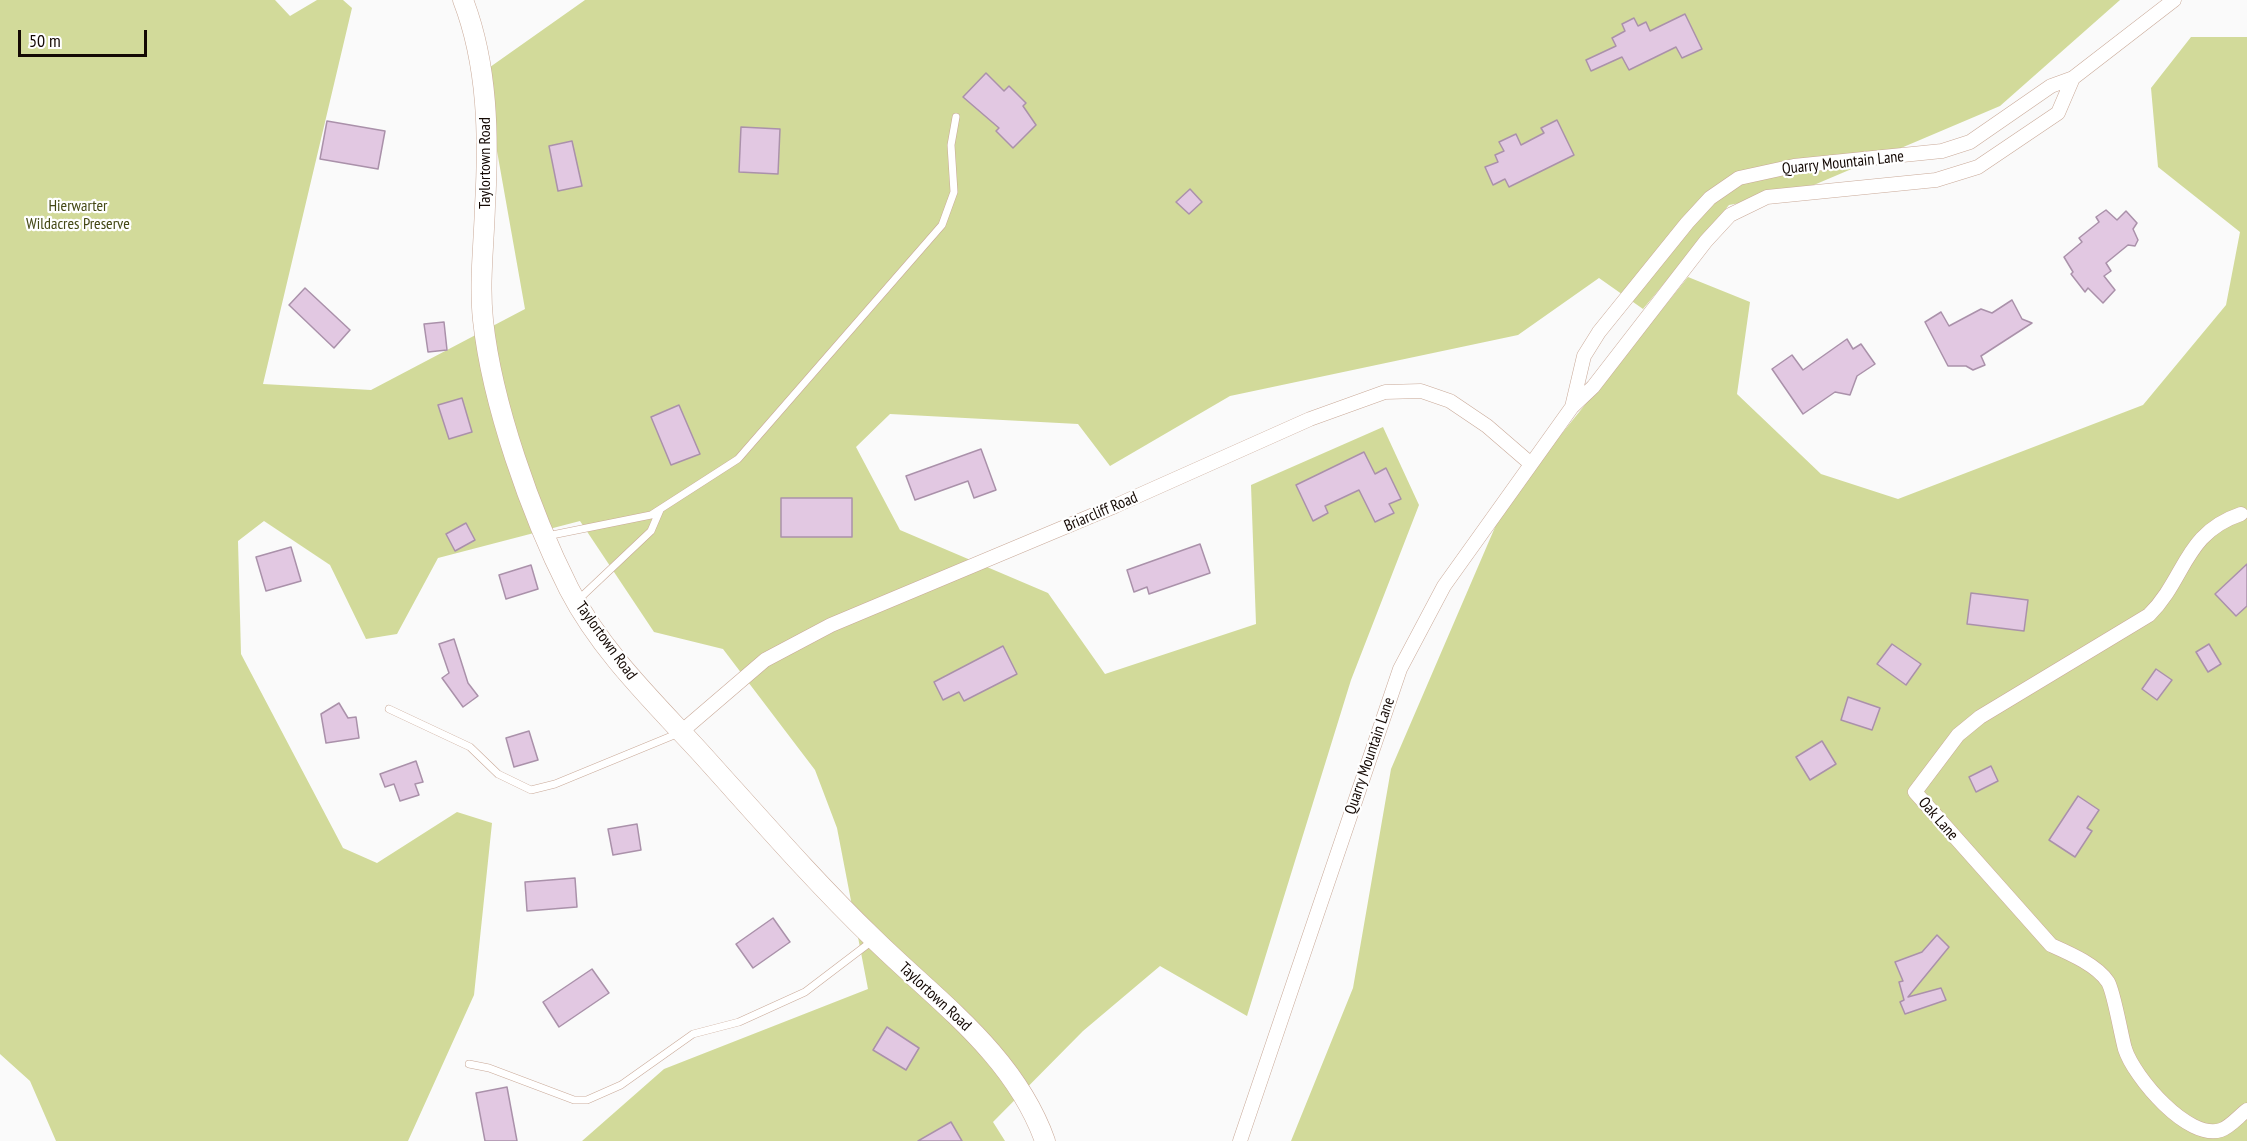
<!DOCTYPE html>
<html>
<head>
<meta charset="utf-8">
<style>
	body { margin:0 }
	#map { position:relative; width:2247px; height:1141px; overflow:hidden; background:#fafafa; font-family:"PT Sans Narrow",sans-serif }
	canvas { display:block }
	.scale { position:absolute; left:18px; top:30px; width:129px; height:27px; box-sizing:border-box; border:3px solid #140904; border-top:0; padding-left:8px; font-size:18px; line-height:21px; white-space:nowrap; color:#140904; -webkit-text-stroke:4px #fff; paint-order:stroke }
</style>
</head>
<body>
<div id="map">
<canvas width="2247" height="1141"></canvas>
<div class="scale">50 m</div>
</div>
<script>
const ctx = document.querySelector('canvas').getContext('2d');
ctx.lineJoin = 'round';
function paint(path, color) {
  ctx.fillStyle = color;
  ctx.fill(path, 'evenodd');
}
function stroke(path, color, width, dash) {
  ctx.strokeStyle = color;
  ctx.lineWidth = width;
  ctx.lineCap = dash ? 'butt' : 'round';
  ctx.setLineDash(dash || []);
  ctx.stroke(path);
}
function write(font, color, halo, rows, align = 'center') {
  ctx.font = font + ' "PT Sans Narrow",sans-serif';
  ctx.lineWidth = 4.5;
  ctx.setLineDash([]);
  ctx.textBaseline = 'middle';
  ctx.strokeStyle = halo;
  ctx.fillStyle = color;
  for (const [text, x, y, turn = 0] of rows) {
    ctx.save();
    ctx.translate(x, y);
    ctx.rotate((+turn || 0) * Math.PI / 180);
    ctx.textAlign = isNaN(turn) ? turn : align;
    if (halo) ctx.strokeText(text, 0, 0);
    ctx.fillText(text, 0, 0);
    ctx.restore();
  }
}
const green = new Path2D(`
	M0,0H275L290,16L317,0H343L352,8L263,384L371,390L525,309L483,72L585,0H2120L2000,106L1795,193L1729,205L1643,309L1599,278L1518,335L1230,396L1110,466L1078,424L890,414L856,447L900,530L1048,593L1105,674L1256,624L1251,485L1383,427L1419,505L1351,680L1247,1016L1160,966L1083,1031L993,1122L1005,1141H582L664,1069L868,989L837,828L815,770L723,649L654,632L580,521L438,558L397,634L366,639L330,565L264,521L238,541L241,654L343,848L377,863L457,812L492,823L474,995L408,1141H56L30,1081L0,1054Z
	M2191,37H2247V1141H1291L1353,988L1391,769L1505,504L1688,277L1750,302L1737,394L1821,474L1898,499L2143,405L2226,305L2240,232L2158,167L2151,88Z`);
const building = new Path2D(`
	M1685,14L1702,49L1682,58L1676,47L1629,70L1622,57L1591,71L1586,60L1616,46L1612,38L1625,31L1622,24L1634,18L1638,26L1646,22L1650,31Z
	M986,73L1004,91L1009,86L1026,103L1023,106L1036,125L1013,148L996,131L999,128L963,97Z
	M1557,120L1574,155L1509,187L1505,179L1493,185L1485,167L1498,162L1495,155L1504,151L1499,142L1516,134L1521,145L1544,133L1541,128Z
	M327,121L385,131L378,169L320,159Z
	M741,127L780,129L778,174L739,172Z
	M572,141L582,186L558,191L549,146Z
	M1190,189L1202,202L1189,214L1176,202Z
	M2106,210L2117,220L2126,211L2137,223L2133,229L2138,240L2135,246L2128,245L2106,263L2111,271L2104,276L2115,290L2103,303L2088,288L2085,292L2071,274L2073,272L2064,257L2082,242L2079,238L2099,222L2096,217Z
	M305,288L350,330L334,348L289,305Z
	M2012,300L2022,319L2032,323L1981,356L1985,365L1973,370L1966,366H1948L1925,322L1941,312L1949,326L1981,309L1992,313Z
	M444,322L447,350L428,352L424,324Z
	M1847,339L1853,349L1861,344L1875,364L1857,376L1850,395L1835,392L1803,414L1772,369L1792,355L1803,370Z
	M462,398L472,432L449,439L438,405Z
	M679,405L700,454L671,465L651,417Z
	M981,449L996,490L974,498L968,481L915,500L906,476Z
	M1364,452L1375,474L1386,468L1401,499L1389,504L1394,513L1375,522L1359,490L1325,506L1328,513L1313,521L1296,485Z
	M781,498H852V537H781Z
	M466,523L475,540L455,551L446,534Z
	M1200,544L1210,573L1149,594L1147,587L1134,592L1127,570Z
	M291,547L301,581L266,591L256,557Z
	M2247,564V606L2236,616L2215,594Z
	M531,565L538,589L506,599L499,575Z
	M1971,593L2028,600L2024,631L1967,624Z
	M454,639L468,683L478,696L463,707L442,678L449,673L439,644Z
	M1892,644L1921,664L1906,685L1877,664Z
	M2209,644L2221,664L2208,672L2196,652Z
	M1003,646L1017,674L964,701L959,692L943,700L934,682Z
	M2156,669L2172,680L2157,700L2142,689Z
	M1848,697L1880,708L1872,730L1841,720Z
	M339,703L348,718L356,717L359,738L326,743L321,714Z
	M529,731L538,760L514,767L506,738Z
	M1822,741L1836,764L1810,780L1796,757Z
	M416,761L423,782L415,784L419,795L400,801L394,784L385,787L380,774Z
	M1991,766L1998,781L1976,792L1969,777Z
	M2078,796L2099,810L2087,828L2092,831L2075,857L2049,840Z
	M637,824L641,850L613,855L608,829Z
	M575,878L577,907L527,911L525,882Z
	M773,918L790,942L753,968L736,944Z
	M1937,935L1949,947L1908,997L1941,988L1946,1000L1905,1014L1900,1002L1904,1000L1899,982L1903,981L1895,962L1922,952Z
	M592,969L609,993L559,1027L543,1002Z
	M887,1027L919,1048L906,1070L873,1050Z
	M507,1087L517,1141H485L476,1093Z
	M951,1122L962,1141H918Z`);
const lane = new Path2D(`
	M547,536L651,515L738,459L942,225L954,192L951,145L956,117
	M578,600L651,531L660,510
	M389,709L470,747L498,774L531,790L555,784L679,733
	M469,1064L489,1068L574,1100H587L621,1085L693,1034L739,1022L805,992L872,941`);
const street = new Path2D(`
	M1572,407L1584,356L1599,332L1687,223L1710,198L1739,178L1794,166L1942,151L1970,142L2051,86L2073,78L2174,0
	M2241,514C2184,533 2186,578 2149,615L1980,717L1958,735L1915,792L2051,945C2069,953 2097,965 2108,982C2114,992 2121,1035 2125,1049C2134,1077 2188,1141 2221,1130C2230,1127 2239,1116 2247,1110
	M681,732L765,660L831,625L1115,506L1310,419L1385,392L1421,391L1450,401L1487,426L1531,464
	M1240,1141L1400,669L1444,586L1572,407L1593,387L1706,241L1730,215L1767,197L1936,180L1978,167L2058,113L2073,78`);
const secondary = new Path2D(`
	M463,0C488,65 489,137 485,206C484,244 479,282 483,320C492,404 531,514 569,589C601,651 652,700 699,751C756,814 812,879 873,938C937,1001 1014,1054 1045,1141`);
const streetNames = [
	["Taylortown Road",485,163,-90],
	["Quarry Mountain Lane",1843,163,-6],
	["Briarcliff Road",1101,512,-23],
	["Taylortown Road",606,641,54],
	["Quarry Mountain Lane",1370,756,-71],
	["Oak Lane",1938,819,49],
	["Taylortown Road",935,997,43]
];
const parkNames = [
	["Hierwarter",78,206],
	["Wildacres Preserve",78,224]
];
paint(green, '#d2da9a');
paint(building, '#e2c8e2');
stroke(building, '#aa91aa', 1.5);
stroke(lane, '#c9a998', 8);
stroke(street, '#c9a998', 15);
stroke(secondary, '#c9a998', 21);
stroke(lane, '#fff', 7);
stroke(street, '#fff', 14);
stroke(secondary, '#fff', 20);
write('16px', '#140904', '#fff', streetNames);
write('16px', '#444815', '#fff', parkNames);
</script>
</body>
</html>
